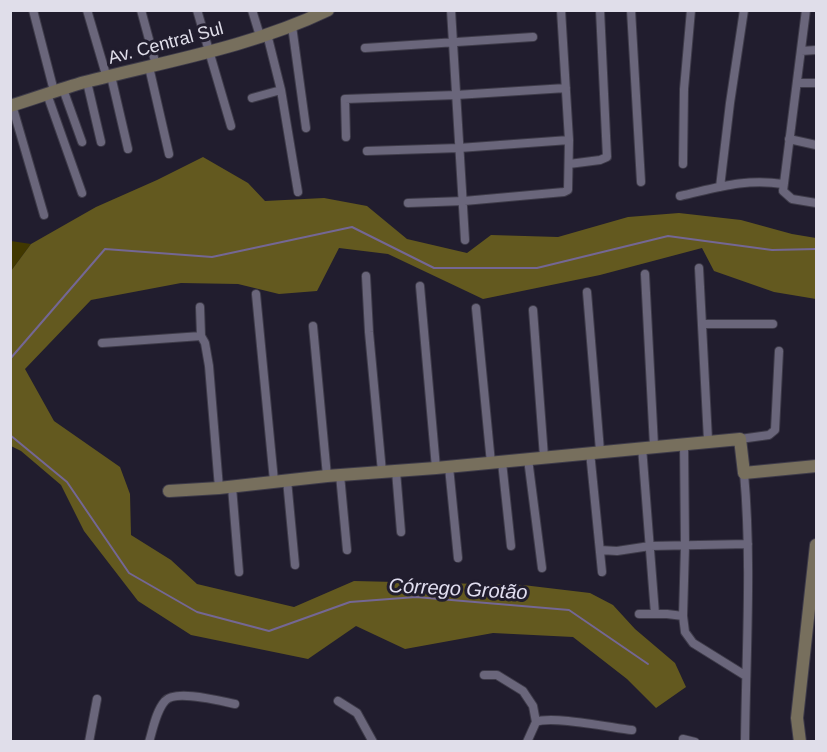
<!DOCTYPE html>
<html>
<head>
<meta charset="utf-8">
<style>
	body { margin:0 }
	#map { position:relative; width:827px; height:752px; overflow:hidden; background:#211d2e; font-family:Helvetica,sans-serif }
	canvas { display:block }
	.frame { position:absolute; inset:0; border:12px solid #e0deea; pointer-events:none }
</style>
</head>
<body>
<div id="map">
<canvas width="827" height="752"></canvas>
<div class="frame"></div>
</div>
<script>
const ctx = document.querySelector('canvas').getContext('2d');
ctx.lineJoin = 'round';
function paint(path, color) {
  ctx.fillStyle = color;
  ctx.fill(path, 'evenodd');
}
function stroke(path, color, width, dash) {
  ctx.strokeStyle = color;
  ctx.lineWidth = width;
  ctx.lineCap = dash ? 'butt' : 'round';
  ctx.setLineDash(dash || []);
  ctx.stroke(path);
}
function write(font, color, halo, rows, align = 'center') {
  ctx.font = font + ' Helvetica,sans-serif';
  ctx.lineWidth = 6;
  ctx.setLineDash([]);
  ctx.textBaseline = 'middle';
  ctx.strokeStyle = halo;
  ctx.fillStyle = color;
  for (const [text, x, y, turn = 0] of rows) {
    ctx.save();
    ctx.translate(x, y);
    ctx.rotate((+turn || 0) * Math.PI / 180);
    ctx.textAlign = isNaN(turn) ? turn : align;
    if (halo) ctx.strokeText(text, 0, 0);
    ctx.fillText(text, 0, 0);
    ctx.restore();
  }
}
const green = new Path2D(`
	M11,241L31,244L11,271Z`);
const forest = new Path2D(`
	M203,157L248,183L265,201L324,198L367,206L407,239L467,253L491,235L558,237L628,217L679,213L741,220L792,234L816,238V299L774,292L714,271L702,248L600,275L483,299L388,254L339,248L317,291L279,294L238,284L181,283L91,300L25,369L54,421L120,467L130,494L131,535L171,560L197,584L294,607L354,581L523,585L590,593L613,605L635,629L675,663L686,687L656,708L627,679L573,637L493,633L405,649L356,626L308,659L191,635L138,601L84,531L61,485L21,451L11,446V271L31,244L96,207L157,180Z`);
const stream = new Path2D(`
	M10,359L105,249L212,257L352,227L434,268H537L668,236L772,250L816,249
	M10,435L67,482L129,573L197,612L269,631L350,602L416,597L569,610L648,664`);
const street = new Path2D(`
	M33,10L54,91
	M87,10L107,78
	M141,10L156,65
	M197,10L231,126
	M252,10L260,36
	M451,10L465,240
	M631,10L641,182
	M806,10L783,191L792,199L816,203
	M292,26L306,128
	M267,34L281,90L298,192
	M365,48L533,37
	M801,51L816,50
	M149,67L169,154
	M111,76L128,149
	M87,82L101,142
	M797,83H816
	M63,89L82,142
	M47,94L82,193
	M252,98L281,90
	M12,105L44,215
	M346,137L345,99L456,95L566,88
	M789,139L816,145
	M367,151L459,148L569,140
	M569,164L600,160L607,157L600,10
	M683,164L684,89L691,10
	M720,187L730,103L744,10
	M680,196C716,188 745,178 783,184
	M408,203L464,201L564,192L568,190L569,140L561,10
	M699,268L708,440
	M645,274L654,446
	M366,276L369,332L382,472
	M420,286L436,468
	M587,292L600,451
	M256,294L274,481
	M200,307L201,336L205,343L209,366L219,488
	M476,308L491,463
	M533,310L544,457
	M703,324H773
	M313,326L327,476
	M102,343L201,336
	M740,439L769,435L775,430L779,351
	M684,443L685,546L683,616L685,632L693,643L746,676
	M642,447L655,614
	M590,452L602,572
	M528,459L542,568
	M502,462L511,546
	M449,467L458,558
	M396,471L401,532
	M744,473C752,562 746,652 745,742
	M340,475L347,550
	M287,480L295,565
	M232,487L239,572
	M600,550L617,551L650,546L748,544
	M639,614H667L683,616
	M484,675H497L523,691L533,706L536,722L527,742
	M338,701L357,713L373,742
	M536,722C551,715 613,728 632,730
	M89,742L97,699
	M149,742C153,729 156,711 165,701C175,689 220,701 235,704
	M683,742V739L695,742`);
const secondary = new Path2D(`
	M10,106C36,98 60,89 85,82C167,61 251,47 328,10
	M169,491L219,488L327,476L436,468L740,439L744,473L816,466
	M800,742L797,718L816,545`);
const streetNames = [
	["Av. Central Sul",166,44,-15]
];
const waterNames = [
	["Córrego Grotão",458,590,3]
];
paint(green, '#413800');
paint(forest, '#63591f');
stroke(stream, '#746794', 2);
stroke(street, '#3e3b49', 10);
stroke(secondary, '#3e3b49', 14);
stroke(street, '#6a667b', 8);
stroke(secondary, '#776f5d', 12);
write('18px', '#e0deea', '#211d2e', streetNames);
write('italic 20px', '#e1def0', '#211d2e', waterNames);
</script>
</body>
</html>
